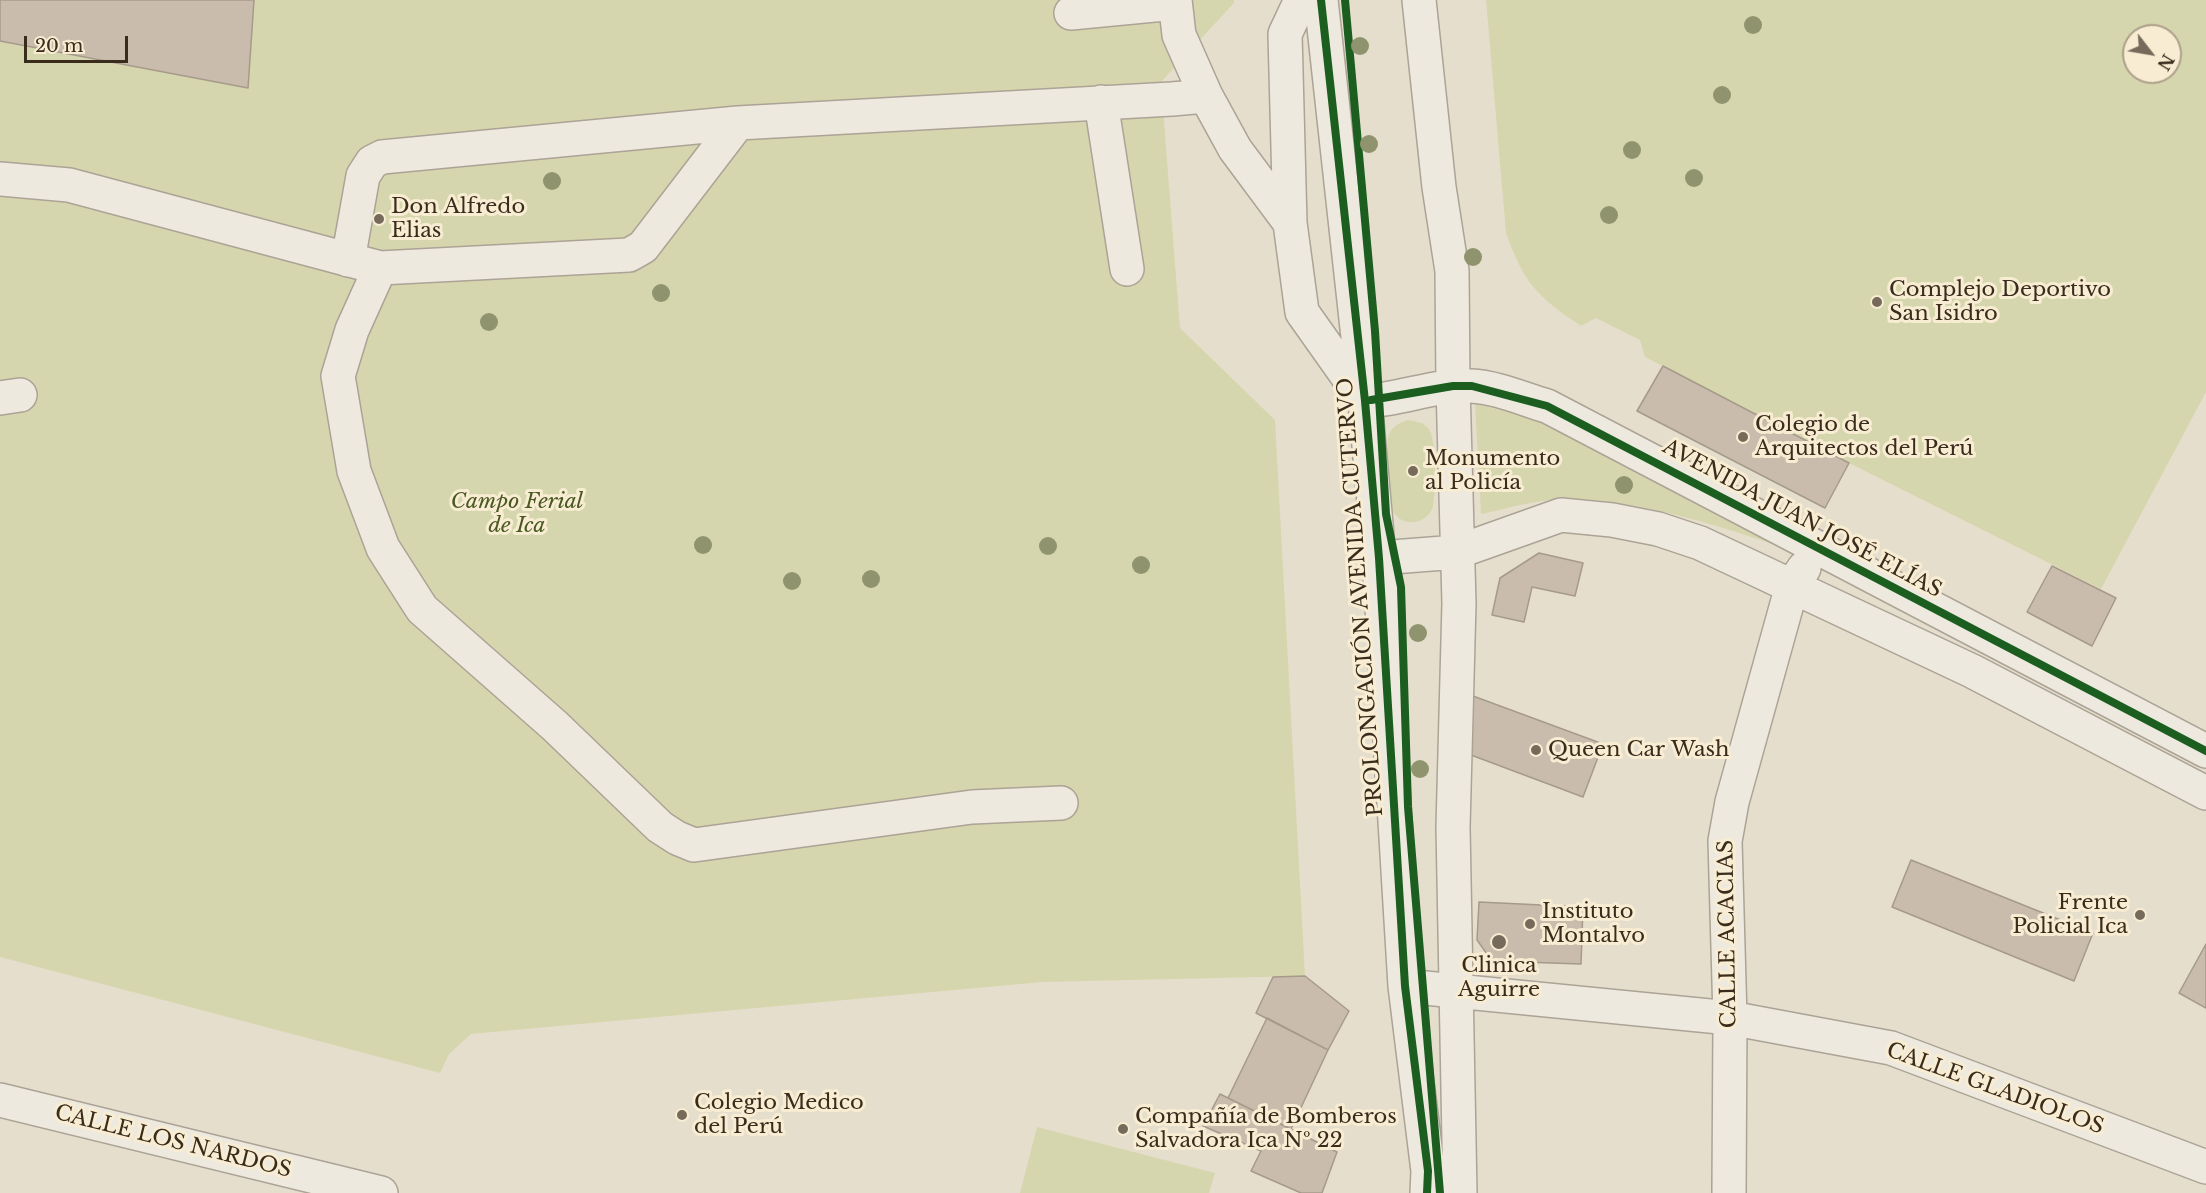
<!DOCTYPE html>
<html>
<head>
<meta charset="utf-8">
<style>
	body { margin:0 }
	#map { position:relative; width:2206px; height:1193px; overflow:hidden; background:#e6decc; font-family:"Libre Baskerville",serif }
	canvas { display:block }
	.north { position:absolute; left:2122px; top:24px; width:60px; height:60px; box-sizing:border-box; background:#f8edd2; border:2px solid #aca08a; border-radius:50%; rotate:121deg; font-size:16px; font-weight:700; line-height:24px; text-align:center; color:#3a2c1d }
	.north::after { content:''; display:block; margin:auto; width:21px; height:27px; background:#766a5a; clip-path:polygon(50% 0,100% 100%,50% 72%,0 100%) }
	.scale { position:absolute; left:24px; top:36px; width:104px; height:27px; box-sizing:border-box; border:3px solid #3a2c1d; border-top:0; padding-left:8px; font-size:18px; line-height:21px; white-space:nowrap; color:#3a2c1d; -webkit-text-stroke:4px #f8edd2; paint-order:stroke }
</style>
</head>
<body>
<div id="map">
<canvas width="2206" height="1193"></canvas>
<div class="north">N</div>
<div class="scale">20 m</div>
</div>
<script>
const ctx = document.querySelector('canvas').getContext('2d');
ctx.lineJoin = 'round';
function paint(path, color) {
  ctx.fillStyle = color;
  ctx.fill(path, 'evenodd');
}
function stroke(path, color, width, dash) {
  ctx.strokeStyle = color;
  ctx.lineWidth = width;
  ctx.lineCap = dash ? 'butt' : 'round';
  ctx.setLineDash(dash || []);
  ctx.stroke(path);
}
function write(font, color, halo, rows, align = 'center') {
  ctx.font = font + ' "Libre Baskerville",serif';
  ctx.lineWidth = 6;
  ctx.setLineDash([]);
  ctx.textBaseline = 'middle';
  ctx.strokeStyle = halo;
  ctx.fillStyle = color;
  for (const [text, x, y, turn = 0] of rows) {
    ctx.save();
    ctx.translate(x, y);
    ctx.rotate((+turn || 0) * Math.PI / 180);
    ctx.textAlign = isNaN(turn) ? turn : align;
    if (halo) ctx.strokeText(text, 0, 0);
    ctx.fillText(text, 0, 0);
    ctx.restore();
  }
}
const green = new Path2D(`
	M0,0H1234V3L1161,82L1180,328L1275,420L1305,976L1043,982L471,1034L449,1054L440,1073L0,957Z
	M1486,0H2206V392L2101,589L1849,463L1645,357L1640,340L1596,318L1581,326C1536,296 1524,283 1506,233ZM2134,36H2170V72H2134Z
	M1475,404L1538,419L1794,551C1725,528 1640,499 1567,499C1539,499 1509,508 1481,514Z
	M1407,420C1415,421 1423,422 1428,428C1437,437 1436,493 1433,506C1431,515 1422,522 1413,522C1405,523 1398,519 1393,512C1388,503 1385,443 1389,434C1393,426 1399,423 1407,420Z
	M1037,1127L1215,1173L1209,1193H1020Z`);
const building = new Path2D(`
	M0,0H254L248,88L0,41Z
	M1663,366L1849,463L1825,508L1637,411Z
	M1539,553L1583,563L1575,596L1532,587L1524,622L1492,615L1500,578Z
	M2052,566L2116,598L2092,646L2027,612Z
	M1473,696L1603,744L1583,797L1471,755Z
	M1911,860L2093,933L2074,981L1892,907Z
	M1479,902L1583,907L1581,964L1492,961L1477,940Z
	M2206,944V1008L2179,993Z
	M1305,976L1349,1011L1328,1050L1256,1013L1273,977Z
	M1267,1018L1328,1050L1291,1129L1228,1098Z
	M1220,1094L1337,1152L1322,1193H1301L1251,1171L1261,1151L1203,1126Z`);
const minor = new Path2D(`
	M1175,0L1179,35L1206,96
	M1301,0L1285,34L1290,223L1302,312L1365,401C1401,400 1435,384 1471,386C1496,387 1523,399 1547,406L2206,751
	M1321,0L1365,401L1379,558L1405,986L1428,1171L1427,1193
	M1419,0L1439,187L1452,271L1453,386L1459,603L1453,827L1460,1193
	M1071,13L1175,3
	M1101,102L1127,269
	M0,179L69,185L380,268L629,255L643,247L738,123
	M348,260L363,176L372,162L382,157L738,123L1172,99L1206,96L1235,149L1290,223
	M380,268L352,330L338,376L354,471L383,548L422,609L555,726L660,827L677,838L694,845L972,807L1061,803
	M0,398L20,395
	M1379,558L1457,552L1561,515L1612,520L1658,529L1700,543L1972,671L2206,793
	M1405,986L1730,1018L1891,1048L2206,1167
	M0,1100L381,1193
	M1729,1193L1730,1018L1725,841L1732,802L1792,586L1804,568`);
const cycleway = new Path2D(`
	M1321,0L1365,401L1379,558L1405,986L1428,1171L1427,1193
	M1345,0L1375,331L1386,514L1401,587L1408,807L1440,1193
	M1371,400L1453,386H1472L1547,406L2206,751`);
const trees = [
	[1753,25],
	[1360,46],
	[1722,95],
	[1369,144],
	[1632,150],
	[1694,178],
	[552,181],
	[1609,215],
	[1473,257],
	[661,293],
	[489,322],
	[1624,485],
	[703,545],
	[1048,546],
	[1141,565],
	[871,579],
	[792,581],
	[1418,633],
	[1420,769]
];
const markers = [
	[379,219,6,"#766a5a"],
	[1877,302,6,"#766a5a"],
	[1743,437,6,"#766a5a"],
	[1413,471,6,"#766a5a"],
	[1536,750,6,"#766a5a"],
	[2140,915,6,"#766a5a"],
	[1530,924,6,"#766a5a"],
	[1499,942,8,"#766a5a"],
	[682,1115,6,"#766a5a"],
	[1123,1129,6,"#766a5a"]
];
const poiNames = [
	["Don Alfredo",391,207],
	["Elias",391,231],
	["Complejo Deportivo",1889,290],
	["San Isidro",1889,314],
	["Colegio de",1755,425],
	["Arquitectos del Perú",1755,449],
	["Monumento",1425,459],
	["al Policía",1425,483],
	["Queen Car Wash",1548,750],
	["Frente",2128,903,"right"],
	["Policial Ica",2128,927,"right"],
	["Instituto",1542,912],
	["Montalvo",1542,936],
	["Clinica",1499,966,"center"],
	["Aguirre",1499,990,"center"],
	["Colegio Medico",694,1103],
	["del Perú",694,1127],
	["Compañía de Bomberos",1135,1117],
	["Salvadora Ica Nº 22",1135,1141]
];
const parkNames = [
	["Campo Ferial",517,502],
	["de Ica",517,526]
];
const streetNames = [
	["AVENIDA JUAN JOSÉ ELÍAS",1802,519,28],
	["PROLONGACIÓN AVENIDA CUTERVO",1361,597,-94],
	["CALLE ACACIAS",1728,934,-91],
	["CALLE GLADIOLOS",1995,1089,20],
	["CALLE LOS NARDOS",173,1142,14]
];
paint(green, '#d6d6ae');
paint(building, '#cabcad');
stroke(building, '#a69a8b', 1.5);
stroke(minor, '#aba396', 36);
stroke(minor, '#eee9de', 33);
stroke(cycleway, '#1b5e20', 8);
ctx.fillStyle = '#90946e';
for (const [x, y] of trees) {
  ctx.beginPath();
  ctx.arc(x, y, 9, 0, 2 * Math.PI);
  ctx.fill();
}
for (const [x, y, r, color] of markers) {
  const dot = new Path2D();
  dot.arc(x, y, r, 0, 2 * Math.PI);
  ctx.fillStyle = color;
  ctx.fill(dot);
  stroke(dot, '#f8edd2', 2);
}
write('21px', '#3a2c1d', '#f8edd2', poiNames, 'left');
write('italic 21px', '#495822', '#f8edd2', parkNames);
write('21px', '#3a2c1d', '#f8edd2', streetNames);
</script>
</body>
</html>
